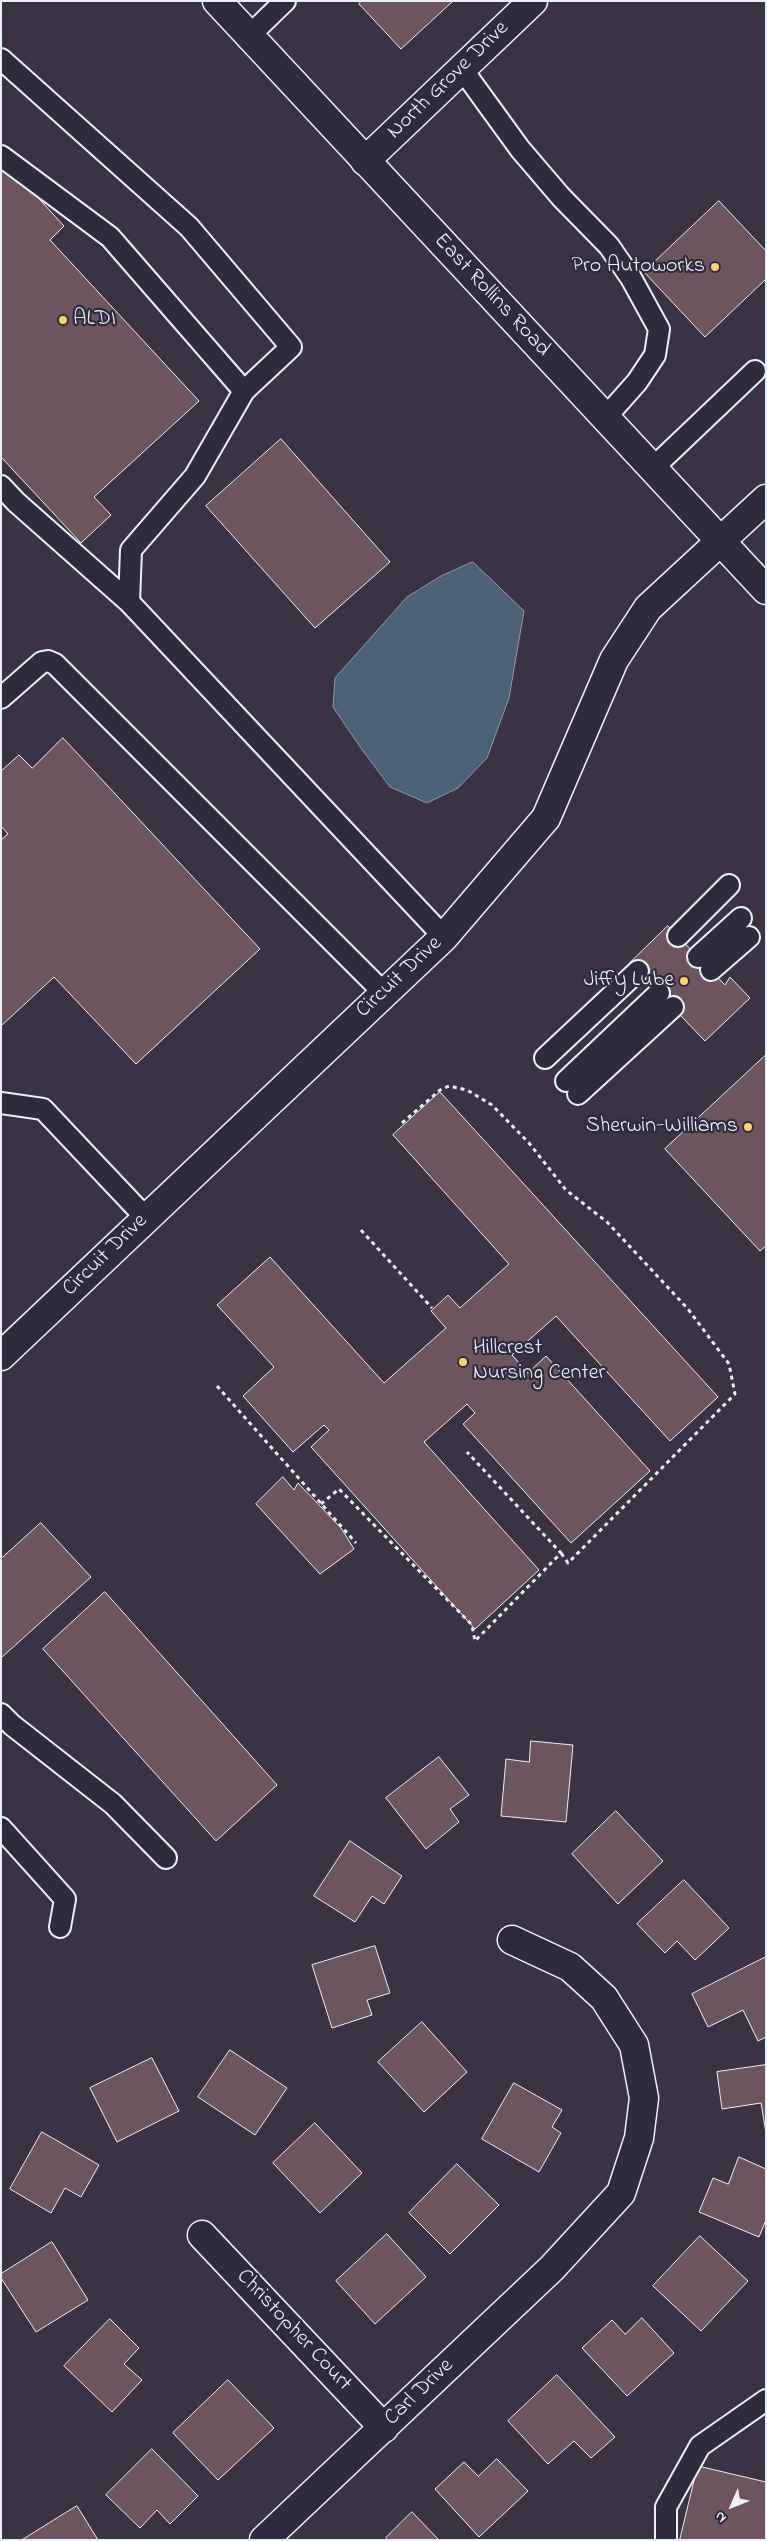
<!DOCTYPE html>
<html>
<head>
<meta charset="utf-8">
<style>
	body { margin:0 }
	#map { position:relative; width:767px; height:2541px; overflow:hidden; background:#3b3344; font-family:"Indie Flower",sans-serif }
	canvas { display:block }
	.frame { position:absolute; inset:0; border:2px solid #e8f1f8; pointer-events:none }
	.north { position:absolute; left:707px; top:2481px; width:50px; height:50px; -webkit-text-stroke:4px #2f2a3d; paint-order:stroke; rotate:226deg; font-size:14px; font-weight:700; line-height:20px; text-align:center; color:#e8f1f8 }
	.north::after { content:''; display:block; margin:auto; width:18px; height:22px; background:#e8f1f8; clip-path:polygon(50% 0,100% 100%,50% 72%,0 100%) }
</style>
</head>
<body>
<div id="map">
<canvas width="767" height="2541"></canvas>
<div class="frame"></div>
<div class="north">N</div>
</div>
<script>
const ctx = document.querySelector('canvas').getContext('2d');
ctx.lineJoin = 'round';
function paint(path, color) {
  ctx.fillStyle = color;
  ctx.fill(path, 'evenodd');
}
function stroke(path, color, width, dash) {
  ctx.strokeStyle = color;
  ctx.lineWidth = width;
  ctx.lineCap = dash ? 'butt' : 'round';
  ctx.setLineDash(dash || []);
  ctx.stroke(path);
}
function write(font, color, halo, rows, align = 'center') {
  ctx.font = font + ' "Indie Flower",sans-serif';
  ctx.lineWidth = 4.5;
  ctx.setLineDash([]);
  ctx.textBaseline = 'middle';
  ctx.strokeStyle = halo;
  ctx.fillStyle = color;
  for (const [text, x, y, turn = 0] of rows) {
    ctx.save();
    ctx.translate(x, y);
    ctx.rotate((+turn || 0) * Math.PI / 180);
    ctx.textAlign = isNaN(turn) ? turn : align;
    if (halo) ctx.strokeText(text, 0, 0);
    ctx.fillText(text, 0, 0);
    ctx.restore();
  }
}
const water = new Path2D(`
	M473,562L524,611L509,698L487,758L458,788L427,803L390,787L363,751L333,707L335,678L407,597L441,576Z`);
const building = new Path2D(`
	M362,1H453L401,49L359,4Z
	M7,164L64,226L50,240L199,401L94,497L111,515L81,543L1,457V170Z
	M719,201L766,251V279L705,337L644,272Z
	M281,439L390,562L315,628L206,506Z
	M63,738L260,949L136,1064L54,977L1,1026V840L8,834L1,826V771L19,755L32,768Z
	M668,926L725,985L730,977L750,998L705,1041L630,963Z
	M766,1055V1246L760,1251L665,1149Z
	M440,1092L718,1397L670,1441L556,1316L512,1355L528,1373L546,1356L650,1471L571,1543L463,1424L475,1413L467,1404L424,1442L539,1570L475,1629L311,1447L329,1430L324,1425L293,1452L243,1396L274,1367L217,1305L270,1257L384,1383L446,1328L431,1311L448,1295L460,1308L509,1264L393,1135Z
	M283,1477L294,1490L298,1483L341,1528L354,1549L320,1574L256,1504Z
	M41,1523L91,1577L1,1658V1559Z
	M105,1592L277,1785L216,1841L43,1649Z
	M531,1741L573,1745L566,1822L501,1816L506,1759L529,1762Z
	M439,1757L469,1795L450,1809L459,1822L426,1849L386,1798Z
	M616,1811L663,1861L618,1904L572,1854Z
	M350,1841L402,1876L384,1904L372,1896L355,1922L314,1896Z
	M684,1880L729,1928L695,1960L677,1941L665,1953L637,1924Z
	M375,1946L390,1993L367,2000L372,2015L332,2028L312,1965Z
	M766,1957V2037L758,2041L743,2010L708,2027L692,1994Z
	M422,2022L467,2072L424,2112L378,2062Z
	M230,2050L287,2088L255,2135L198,2097Z
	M152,2058L179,2111L117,2142L90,2088Z
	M766,2065V2133L761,2103L722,2109L717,2072Z
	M514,2083L562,2110L552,2127L561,2133L539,2172L482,2139Z
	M315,2123L362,2173L320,2213L273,2163Z
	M42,2132L99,2165L81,2197L65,2188L51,2213L10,2189Z
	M739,2157L766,2169V2220L759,2237L699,2212L713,2178L728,2184Z
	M457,2164L499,2205L450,2254L409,2213Z
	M387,2234L426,2277L375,2324L336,2281Z
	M700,2236L748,2281L701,2331L653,2286Z
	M52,2242L88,2300L36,2332L1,2278V2274Z
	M642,2318L674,2353L627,2396L582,2348L612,2320L625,2334Z
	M110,2319L139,2348L124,2364L142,2380L112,2412L64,2366Z
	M557,2375L615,2437L591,2458L574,2441L548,2464L508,2421Z
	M228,2380L274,2428L218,2480L173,2433Z
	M152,2449L198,2496L170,2524L157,2510L140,2528L106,2495Z
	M497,2459L528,2491L479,2537L435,2489L464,2462L478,2476Z
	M698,2466L766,2482V2540H680Z
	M77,2506L98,2540H22Z
	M412,2512L439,2540H388L386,2538Z`);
const path = new Path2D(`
	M402,1123L440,1090L449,1086L467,1090L492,1105L529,1143L566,1190L607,1222L688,1309L729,1364L735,1394L568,1563L561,1553
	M361,1230L432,1308
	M217,1386L356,1543
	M321,1504L339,1489L472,1625L475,1641L561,1553L467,1452`);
const service = new Path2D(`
	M249,36L285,1
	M1,59L189,227L291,347L244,391
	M462,69L520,149L561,197L609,246L631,278L659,329L655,355L637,382L605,418
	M1,156L110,237L244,391L195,476L131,550L129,602L444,937
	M653,468L755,371
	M1,486L16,502L129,602
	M1,698L42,662L48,661L55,664L384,993
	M678,936L729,885
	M698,957L741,918
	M711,970L749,937
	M545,1058L638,971
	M566,1081L659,993
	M578,1094L673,1007
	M1,1103L43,1109L146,1218
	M1,1714L12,1725L113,1804L166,1858
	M1,1828L65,1899L60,1927
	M666,2540V2507L700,2446L766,2400`);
const minor = new Path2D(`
	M365,161L533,1
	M1,1356L444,937L546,818L614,660L648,608L766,499
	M202,2235L384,2428
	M264,2540L552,2268L621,2193L639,2138L644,2098L634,2045L604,1998L570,1967L512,1940`);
const secondary = new Path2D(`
	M217,1L766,590`);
const markers = [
	[715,267,5,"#ffd166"],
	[63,320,5,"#ffd166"],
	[684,981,5,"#ffd166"],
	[748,1127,5,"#ffd166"],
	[463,1362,5,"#ffd166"]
];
const streetNames = [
	["North Grove Drive",449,81,-44],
	["East Rollins Road",491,296,47],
	["Circuit Drive",400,978,-43],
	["Circuit Drive",106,1256,-44],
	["Christopher Court",293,2331,47],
	["Carl Drive",420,2393,-44]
];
const poiNames = [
	["Pro Autoworks",705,267],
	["ALDI",73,320,"left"],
	["Jiffy Lube",674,981],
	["Sherwin-Williams",738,1127],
	["Hillcrest",473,1349,"left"],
	["Nursing Center",473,1374,"left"]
];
paint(water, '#4b6276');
stroke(water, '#8a9baa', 1);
paint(building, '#6c555e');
stroke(building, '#e8f1f8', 1);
stroke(service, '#e8f1f8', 24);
stroke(minor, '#e8f1f8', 31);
stroke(secondary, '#e8f1f8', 31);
stroke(path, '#e8f1f8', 3, [4, 4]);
stroke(service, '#2f2a3d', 20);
stroke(minor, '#2f2a3d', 28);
stroke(secondary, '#2f2a3d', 28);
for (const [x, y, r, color] of markers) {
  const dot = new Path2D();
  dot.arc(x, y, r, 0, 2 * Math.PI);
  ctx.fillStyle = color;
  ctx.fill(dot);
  stroke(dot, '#2f2a3d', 2);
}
write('22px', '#e8f1f8', '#2f2a3d', streetNames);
write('22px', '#e8f1f8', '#2f2a3d', poiNames, 'right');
</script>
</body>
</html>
